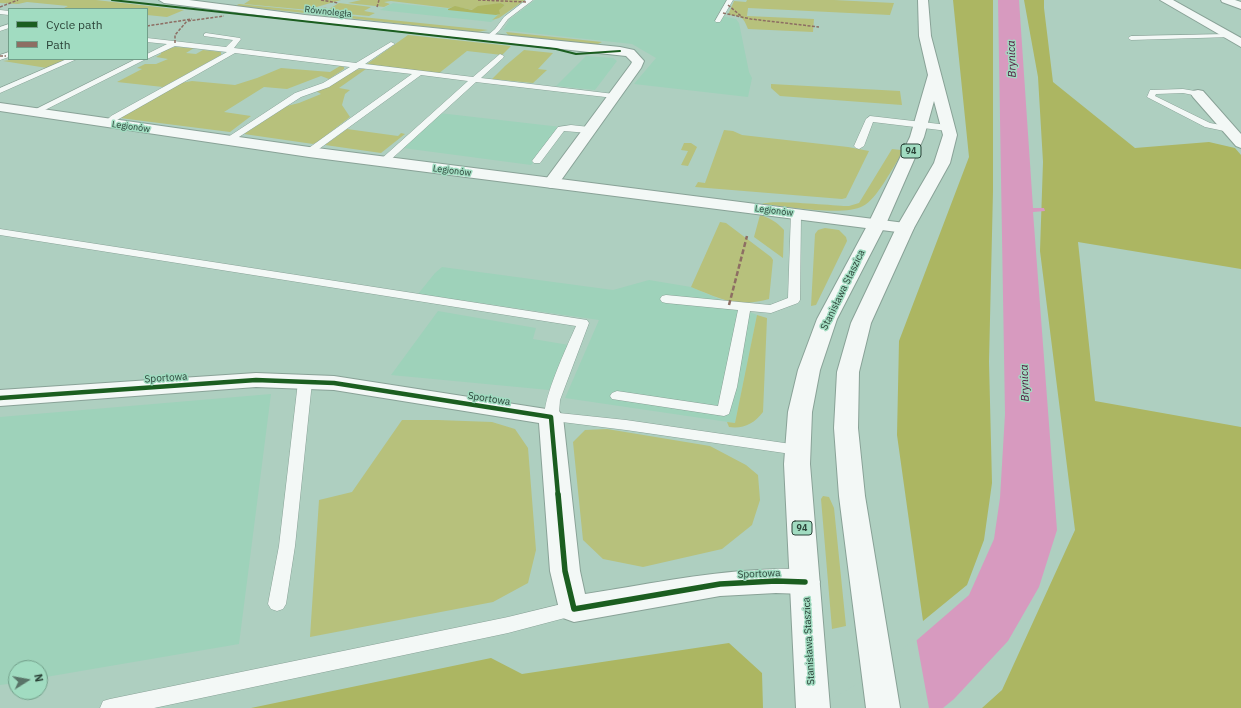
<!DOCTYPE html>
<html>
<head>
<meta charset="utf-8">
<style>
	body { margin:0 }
	#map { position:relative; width:1241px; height:708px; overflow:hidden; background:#aecfc0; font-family:"IBM Plex Sans",sans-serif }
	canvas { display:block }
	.legend { position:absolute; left:8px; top:8px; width:140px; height:52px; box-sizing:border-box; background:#a1dcc1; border:1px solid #729f8a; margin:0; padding:5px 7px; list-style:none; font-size:12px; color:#2b4338 }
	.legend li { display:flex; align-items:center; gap:8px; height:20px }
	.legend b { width:20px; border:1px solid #729f8a }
	.north { position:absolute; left:8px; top:660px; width:40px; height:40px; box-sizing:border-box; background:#a1dcc1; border:1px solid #729f8a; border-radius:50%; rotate:79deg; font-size:11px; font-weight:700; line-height:16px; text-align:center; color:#2b4338 }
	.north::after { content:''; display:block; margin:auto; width:14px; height:18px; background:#597468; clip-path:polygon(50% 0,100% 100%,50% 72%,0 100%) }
</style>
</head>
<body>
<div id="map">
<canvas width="1241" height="708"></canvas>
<ul class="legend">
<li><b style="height:5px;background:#1b5e20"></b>Cycle path</li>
<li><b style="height:5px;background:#8d6e63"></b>Path</li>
</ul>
<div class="north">N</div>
</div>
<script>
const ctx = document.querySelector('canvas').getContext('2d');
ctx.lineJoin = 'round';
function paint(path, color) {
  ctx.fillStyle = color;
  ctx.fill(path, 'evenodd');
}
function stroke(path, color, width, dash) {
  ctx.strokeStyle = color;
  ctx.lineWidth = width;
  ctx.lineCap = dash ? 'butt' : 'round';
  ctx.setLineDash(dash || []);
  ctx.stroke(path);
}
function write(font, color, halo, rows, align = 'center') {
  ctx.font = font + ' "IBM Plex Sans",sans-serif';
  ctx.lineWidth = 3;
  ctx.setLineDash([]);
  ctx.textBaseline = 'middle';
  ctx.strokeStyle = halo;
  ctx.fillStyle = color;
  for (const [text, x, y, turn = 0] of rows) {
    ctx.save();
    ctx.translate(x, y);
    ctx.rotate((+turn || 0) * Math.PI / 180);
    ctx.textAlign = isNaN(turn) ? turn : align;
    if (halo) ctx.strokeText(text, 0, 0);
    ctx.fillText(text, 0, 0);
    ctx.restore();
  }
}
const built = new Path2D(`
	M535,0H727L717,15L736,19L739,23L749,72L752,78L748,97L634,84L656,58L632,44L503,30L510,19Z
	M393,3L504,14L491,22L380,10Z
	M586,56L613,58L617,61L595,90L556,86Z
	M439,113L561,127L531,165L403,148Z
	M442,267L613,290L649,280L691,287L757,315L735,423L565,398L599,320L418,294L435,273Z
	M438,311L536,328L533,339L569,345L549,390L391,375Z
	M271,394L239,644L40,678V668H16V683L0,685V417Z`);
const green = new Path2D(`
	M0,0H96L184,10L167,17L147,15V9H62L68,6L27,2L18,4L0,3Z
	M250,0H341L313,8L319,9L327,7L320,11L244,4Z
	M361,0H525L499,18L492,20L499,14V9L505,5L501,3L491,6H481L473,10L457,7L448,8L391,1L384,2L390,4L384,7L348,3Z
	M747,0H834L894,3L890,15L748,8L747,16L814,19L813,32L748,29C743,16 741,16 728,15L734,1L746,2Z
	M339,3L371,7L364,11L375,13L369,16L324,12Z
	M239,4L318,12L315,14L235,6Z
	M323,13L488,30L477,32L320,15Z
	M506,32L602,42L596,45L513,36L508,35Z
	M408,35L511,46L502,55L467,51L438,74L367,64Z
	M175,47L194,48L186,53L196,54L203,50L221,52V55L163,87L117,82L142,69L137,68L145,64H156L168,59L156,57L161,54V51Z
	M524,50L553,53L538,69L547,70L533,83L492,79L505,66Z
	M18,59H69L47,68L3,61Z
	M340,66L344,67V69L329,79L321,76L287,89L264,87L224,112L251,116L230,132L120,118L181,83L192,81L235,85L257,78L281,68L330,72Z
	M362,69H366L339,88L350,90L345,94L342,105L350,117L319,141L313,144L244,134L287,106L299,103L321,94L316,91L326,87L356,70Z
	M771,84L900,91L902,105L780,96L771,88Z
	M347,129L398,136L401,133L405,134L381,153L325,145Z
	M724,130L733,131L742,135L848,147L869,151L846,198L842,199L695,187L698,182L705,183Z
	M684,143H691L697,147L688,166L681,165L688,151L681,150Z
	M892,149L901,150L900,157C891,170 877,199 863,206C843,217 786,206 762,204C771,199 835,206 849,206L859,203Z
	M760,215C770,218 777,222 784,230L783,258L754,237Z
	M720,222L726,223L771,257L773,260L769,299C736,308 721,299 691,287Z
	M825,228L839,230L846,237L847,241L816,305L811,306L815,234L818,230Z
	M757,315L767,318L763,412C754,424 743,429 729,427L727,422L735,423Z
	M402,420H438L492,422L515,429L528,448L536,550L528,583L493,602L310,637L319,500L352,492Z
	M607,429L710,446L746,465L758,475L760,500L752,525L722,549L643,567L603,559L583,540L573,442L585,430Z
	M823,496L829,497L834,508L846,626L832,629L821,499Z`);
const forest = new Path2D(`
	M953,0H993V191L989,362L992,483L984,540L967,585L923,621L897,435L899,341L969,157Z
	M1024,0H1044V8L1053,82L1135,148L1209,142L1235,148L1241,155V269L1078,242L1095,401L1241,427V708H982L1002,690L1075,530L1040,251L1043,162L1038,77Z
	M501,3L505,5L499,10L500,14L496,15L448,10V9L455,6L472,10L478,6Z
	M729,643L762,673L763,708H251L491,658L522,674Z`);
const water = new Path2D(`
	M998,0H1019L1033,208H1044L1045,211L1033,212L1057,530L1039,587L1008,641L954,699L943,708H818L880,672L969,595L994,539L1000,498L1005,414Z`);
const pier = new Path2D(`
	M916,637L929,708H816L879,671Z`);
const service = new Path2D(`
	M526,0H533L508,19L499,31L492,37H488V35L495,29L504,17Z
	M727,0H733L720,22H716L715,21Z
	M0,10L9,11V15L0,14Z
	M9,24V28L0,31V27Z
	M206,33L240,38L241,39L234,48L356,63L391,42L395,44L393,45L365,64L473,77L500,54L504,56L503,58L481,78L614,94L618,96L614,98L476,82L386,164H380L378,162L380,160L468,81L421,75L312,154L309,155L304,152L306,150L412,74L359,68L329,87L301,97L228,144L225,143L224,141L225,139L295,93L323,83L350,67L235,53L117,120L110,126H104L103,124L111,116L227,52L175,46L147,59V54L167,44L147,42V38L226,47L233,40L204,36V34Z
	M1229,34L1232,36L1231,37L1131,40L1128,38L1131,36Z
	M9,52V57L0,60V55Z
	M67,59H77L0,93V88Z
	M136,59H146L35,115H29L28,113Z
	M1183,89L1201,92L1202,94L1198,96L1183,93L1156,94L1155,96L1210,123L1232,127L1233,129L1232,131L1229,132L1205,127L1147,97L1150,90H1153Z
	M870,116L948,125L952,128L948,131L873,122L864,146L859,149L856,148L854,146L866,119Z
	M571,125L589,127L593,130L589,133L564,131L540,163H534L532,161L558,127Z
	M796,210L801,213L800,300L798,303L771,313L750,311L737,387L729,414L724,416L612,399L610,396L612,393L617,391L718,406L738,310L666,303L662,302L660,299L662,296L666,295L770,305L788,298L791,213Z
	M0,229L587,320L589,323L560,400L559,413L626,420L798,445L803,446L805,450L803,454L798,455L626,430L546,420C538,408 569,342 576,326L0,235Z
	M305,378L310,379L312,382L295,546L286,604L283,609L277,611L271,609L268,604L279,546L298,382L300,379Z
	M574,601L580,604L583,609L580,614L508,633L154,708H100L103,701L110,699L508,617Z`);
const minor = new Path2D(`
	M159,0H189L305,15L620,47L634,50L644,61L641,68L557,186L551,188L545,186L543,183L631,64L632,62L626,56L305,21L164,3Z
	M1160,0H1173L1241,38V47Z
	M1221,0H1235L1241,2V9L1222,2Z
	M1198,90L1203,91L1241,134V148L1236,146L1193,97L1191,94L1193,91Z
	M256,373L334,376L559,411L563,417L580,571L585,594C643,585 700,573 758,570C777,569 797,567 815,573L820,582L815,591L805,594L776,593L720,596L574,622L563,618L559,609L550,571L539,423L334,390L256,387L0,406V390Z`);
const tertiary = new Path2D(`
	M0,103L309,147L905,223L911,224L914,228L911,232L905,233L309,157L0,111Z`);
const primary = new Path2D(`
	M918,0H928L931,36L957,135L950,163L914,228L871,323L859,372L858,428L865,496L900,708H866L839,496L834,428L837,372L851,323L896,228L934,163L943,135L934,101L924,137L886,224L837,319L820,370L812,412L810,464L830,708H796L784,464L788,412L798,370L817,319L868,224L910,137L928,75L919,36Z`);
const quietFar1 = new Path2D(`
	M321,0L338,3
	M478,0L527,2
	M728,5L741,16
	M0,7L18,0
	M377,7L379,0
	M723,13L751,19L819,27
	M188,21L224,16
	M147,26L192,19
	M175,43V35L187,21
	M0,56H6`);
const quiet = new Path2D(`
	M729,305L747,236`);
const cyclewayFar2 = new Path2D(`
	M112,0L556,49L576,54L620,51`);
const cyclewayFar1 = new Path2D(`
	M0,398L256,380L334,383L551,417L558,495`);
const cycleway = new Path2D(`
	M558,494L565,571L574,609L720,584L776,581L805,582`);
const farStreetnames = [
	["Równoległa",328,12,6],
	["Legionów",131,127,8],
	["Legionów",452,171,7],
	["Legionów",774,211,7]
];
const shields = [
	[911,151,20],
	[802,528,20]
];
const shieldNames = [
	["94",911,151],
	["94",802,528]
];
const streetNames = [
	["Stanisława Staszica",843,290,-64],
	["Sportowa",166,378,-4],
	["Sportowa",489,399,9],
	["Sportowa",759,574,-2],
	["Stanisława Staszica",809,641,-93]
];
const waterNames = [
	["Brynica",1012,59,-92],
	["Brynica",1025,383,-92]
];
paint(built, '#9ed2ba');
paint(green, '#b7c17c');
paint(forest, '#acb662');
paint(water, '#d79abf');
paint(pier, '#aecfc0');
stroke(service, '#89a297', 1);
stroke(minor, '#89a297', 2);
stroke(tertiary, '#89a297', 2);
stroke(primary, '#89a297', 2);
paint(service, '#f3f8f6');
paint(minor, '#f3f8f6');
paint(tertiary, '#f3f8f6');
paint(primary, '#f3f8f6');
stroke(quietFar1, '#8d6e63', 1.5, [3, 1.5]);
stroke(quiet, '#8d6e63', 2.5, [5, 2.5]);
stroke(cyclewayFar2, '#1b5e20', 2);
stroke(cyclewayFar1, '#1b5e20', 4.5);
stroke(cycleway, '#1b5e20', 5.5);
write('9px', '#2b4338', '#a1dcc1', farStreetnames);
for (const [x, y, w] of shields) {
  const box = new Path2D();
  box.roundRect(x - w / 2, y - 7, w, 14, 3);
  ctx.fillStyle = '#a1dcc1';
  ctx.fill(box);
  stroke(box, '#2b4338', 1);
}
write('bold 9px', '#2b4338', null, shieldNames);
write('10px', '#2b4338', '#a1dcc1', streetNames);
write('italic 11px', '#4f113a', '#a1dcc1', waterNames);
</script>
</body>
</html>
